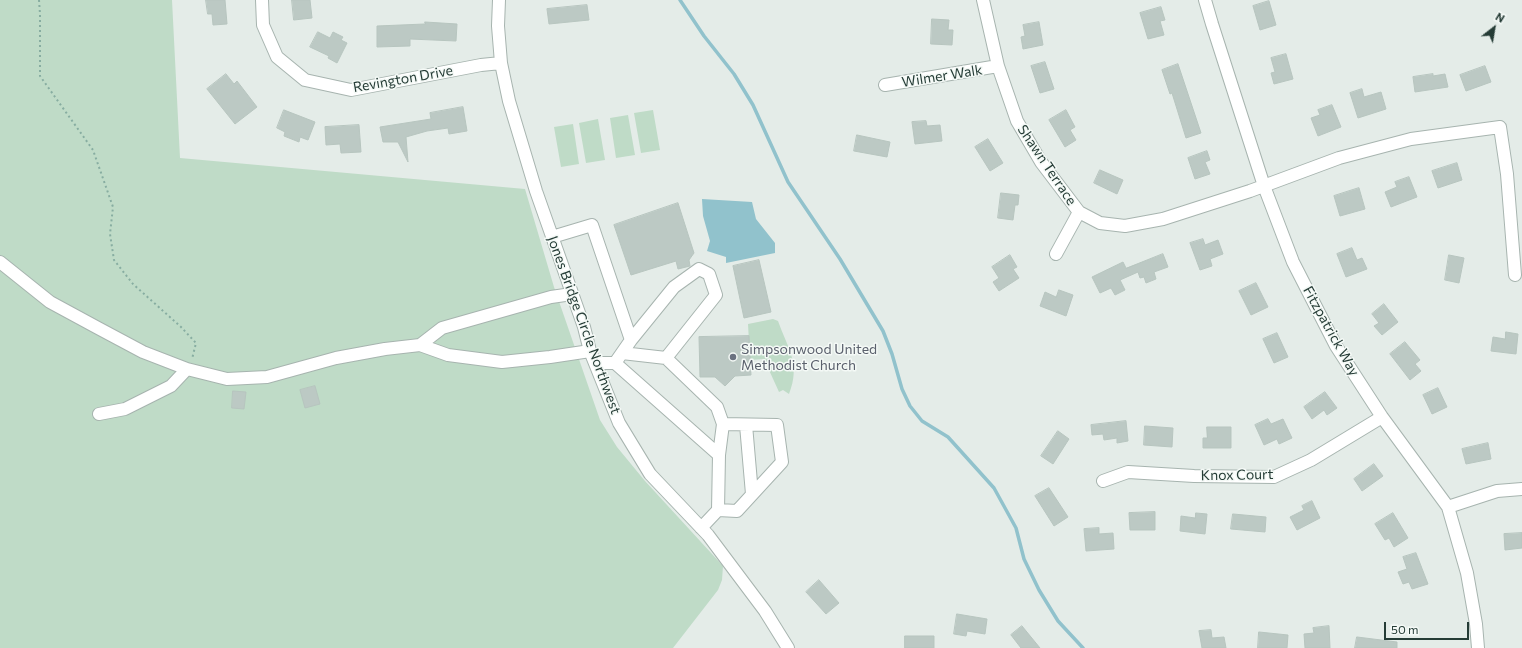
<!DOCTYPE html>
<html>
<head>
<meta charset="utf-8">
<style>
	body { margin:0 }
	#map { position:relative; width:1522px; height:648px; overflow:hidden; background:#e4ece8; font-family:Commissioner,sans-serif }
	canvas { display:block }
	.north { position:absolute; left:1474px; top:8px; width:40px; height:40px; -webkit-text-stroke:3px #f4f9f6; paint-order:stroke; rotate:31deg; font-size:11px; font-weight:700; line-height:16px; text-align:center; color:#253c36 }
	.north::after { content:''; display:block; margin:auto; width:14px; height:18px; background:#253c36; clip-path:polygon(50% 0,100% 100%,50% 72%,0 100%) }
	.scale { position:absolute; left:1384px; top:622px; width:85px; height:18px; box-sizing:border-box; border:2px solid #253c36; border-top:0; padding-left:5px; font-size:12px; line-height:14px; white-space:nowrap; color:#253c36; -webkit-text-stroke:3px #f4f9f6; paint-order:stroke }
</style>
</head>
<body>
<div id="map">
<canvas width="1522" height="648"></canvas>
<div class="north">N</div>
<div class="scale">50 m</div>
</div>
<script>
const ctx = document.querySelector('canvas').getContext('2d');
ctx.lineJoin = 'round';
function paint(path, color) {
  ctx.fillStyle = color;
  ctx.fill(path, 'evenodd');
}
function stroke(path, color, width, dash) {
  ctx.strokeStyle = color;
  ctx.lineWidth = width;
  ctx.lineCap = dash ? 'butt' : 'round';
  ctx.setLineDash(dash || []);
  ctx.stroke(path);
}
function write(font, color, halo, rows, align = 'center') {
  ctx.font = font + ' Commissioner,sans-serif';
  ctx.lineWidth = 3;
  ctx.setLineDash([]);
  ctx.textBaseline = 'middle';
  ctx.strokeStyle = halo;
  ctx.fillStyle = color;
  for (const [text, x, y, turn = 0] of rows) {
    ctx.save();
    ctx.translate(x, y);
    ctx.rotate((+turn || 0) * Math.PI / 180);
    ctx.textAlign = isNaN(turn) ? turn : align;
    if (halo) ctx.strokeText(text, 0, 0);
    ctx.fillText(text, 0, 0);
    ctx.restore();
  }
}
const green = new Path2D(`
	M0,0H172L180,158L525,189L554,287L600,420L617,447L645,481L723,566L722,580L718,590L673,648H0Z
	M653,110L660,150L641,153L634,113Z
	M628,115L635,155L616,158L610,118Z
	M598,119L605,160L586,163L579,123Z
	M573,124L579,164L561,167L554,127Z
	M773,319L778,321C788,349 801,364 789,394L783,390L779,392L764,359L750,360L748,324Z`);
const water = new Path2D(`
	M702,199L752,202L756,219L775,243V253L726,263V257L707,251L710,241L703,216Z`);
const stream = new Path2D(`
	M680,0L704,36L734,74L753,105L788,182L840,259L883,331L892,354L902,389L910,406L922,421L948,437L994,488L1016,528L1024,559L1039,590L1058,621L1083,648`);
const building = new Path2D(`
	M206,0H225L227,24L213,25L212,14H208Z
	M292,0H310L312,18L294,20Z
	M1269,1L1276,25L1260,30L1253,6Z
	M587,5L589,20L549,24L547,9Z
	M1161,7L1165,20L1160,21L1164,35L1148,39L1140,13Z
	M932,19L949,20L948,30H953L952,45L931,44Z
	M425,22L457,24L456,41L410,39V46L377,47V26L425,24Z
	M1039,22L1043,45L1023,49L1021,37L1025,36L1023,25Z
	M318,32L330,38L333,32L343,37L341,40L347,43L337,63L328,58L329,56L310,47Z
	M1286,54L1293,79L1274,84L1271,73L1275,72L1271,58Z
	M1045,62L1054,89L1040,93L1031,66Z
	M1178,64L1201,133L1186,138L1172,93L1170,94L1162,70Z
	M1485,66L1491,82L1466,91L1460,75Z
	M226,74L234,84L237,81L257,107L235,124L207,89Z
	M1433,74V76L1445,74L1448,87L1415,92L1413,77Z
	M1362,89L1364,97L1381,92L1386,109L1358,118L1350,93Z
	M1332,105L1341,127L1318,136L1311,118L1320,115L1318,110Z
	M463,107L467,131L449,134L448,128L427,131L406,137L408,162L398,142H383L380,127L431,119L430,113Z
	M284,110L315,122L308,140L300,137L299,142L284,136L285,132L277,128Z
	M1066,110L1075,127L1070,130L1076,140L1065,147L1049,120Z
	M926,121L927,126L940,125L942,141L915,144L912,122Z
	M359,125L361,152L341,153L340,144L326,145L325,127Z
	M857,135L890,142L887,157L854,151Z
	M988,139L1003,163L990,171L975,147Z
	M1207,151L1210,160L1205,162L1210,174L1195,179L1188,158Z
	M1457,163L1462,180L1438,188L1432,171Z
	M1100,170L1123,180L1117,194L1094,183Z
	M1409,177L1417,197L1391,207L1385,192L1397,187L1395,182Z
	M1359,188L1365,209L1340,216L1334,196Z
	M1001,193L1019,195L1018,205H1015L1013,220L998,218Z
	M678,203L694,253L689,260L690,266L678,269L676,261L631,275L614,225Z
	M1203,239L1205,245L1218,240L1223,254L1210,259L1212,266L1200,270L1190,243Z
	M1352,248L1357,260L1362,258L1367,269L1346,277L1337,254Z
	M1163,254L1168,267L1154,272L1156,279L1146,283L1144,277L1140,278L1138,272L1120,280L1125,290L1115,295L1111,288L1100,293L1092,277L1123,262L1126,268Z
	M1010,255L1017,267L1013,269L1019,278L999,291L993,282L999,278L992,267Z
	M1449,255L1464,258L1459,283L1445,280Z
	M759,260L771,312L744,318L733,266Z
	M1256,283L1268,307L1251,315L1239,291Z
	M1059,290L1073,295L1066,316L1040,306L1045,292L1056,297Z
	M1384,304L1398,322L1382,335L1374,326L1379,323L1372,314Z
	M1506,332L1518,334L1516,354L1491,351L1493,337L1505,339Z
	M1277,333L1288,357L1274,363L1263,339Z
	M749,336L751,375L735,376L725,386L715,377H700L699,337Z
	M1405,342L1420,360L1415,364L1421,371L1410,380L1390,354Z
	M315,386L320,404L305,408L300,390Z
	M1438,388L1447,407L1432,414L1423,395Z
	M233,391L246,392L244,409L232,408Z
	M1325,392L1337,408L1327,415L1324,410L1312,419L1304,407Z
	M1268,419L1271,424L1283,419L1292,438L1279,444L1277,439L1264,445L1255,425Z
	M1126,421L1128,441L1117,443V438L1104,440L1103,434L1092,435L1091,425Z
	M1145,426L1173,428L1172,447L1144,445Z
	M1207,427H1231V448H1203V438H1207Z
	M1058,431L1069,439L1053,464L1041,456Z
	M1488,443L1491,459L1466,464L1462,449Z
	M1374,464L1383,476L1362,491L1354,479Z
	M1049,488L1068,517L1054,526L1035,496Z
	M1312,501L1320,518L1297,530L1290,517L1304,510L1302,506Z
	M1155,512V530H1130L1129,513Z
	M1196,513L1207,514L1205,534L1180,531L1181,516L1195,518Z
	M1393,513L1408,538L1394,547L1389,538L1385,540L1375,524Z
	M1233,514L1266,517L1265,532L1231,529Z
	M1099,528V534L1113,533L1114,549L1086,551L1084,529Z
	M1522,533V548L1505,550L1504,534Z
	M1416,553L1428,584L1412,589L1409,582L1403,584L1398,572L1407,569L1403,557Z
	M819,580L839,603L826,614L806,592Z
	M957,614L987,619L985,634L967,631L966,636L954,634Z
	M1022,626L1040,648H1021L1011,635Z
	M1329,626L1330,648H1305L1304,634L1314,633L1313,628Z
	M1211,630L1212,638L1224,637L1226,648H1202L1199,631Z
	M1259,632L1288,635L1287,648H1258Z
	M905,636H934V648H905Z
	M1357,637L1397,642V648H1355Z`);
const path = new Path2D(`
	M39,0L40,14V76L93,150L113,207L110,234L114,260L133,284L181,327L196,343L192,359`);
const minor = new Path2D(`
	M262,0L263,25L277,57L305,80L351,90L481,65L501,63
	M499,0L498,26L501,63L509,101L536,191L584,327L590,351L619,423L650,474L708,535L765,611L788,648
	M983,0L998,66L1017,121L1041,162L1079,212L1100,223L1125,226L1163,219L1250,191L1339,158L1411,139L1500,127L1507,174L1515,275
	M1205,0L1212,24L1264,186L1293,262L1336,346L1382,417L1448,507L1467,573L1476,624L1478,648
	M885,85L998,66
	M552,237L592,225L631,340L615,363
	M1056,254L1079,212
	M0,262L50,302L98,328L143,352L187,369L227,379L267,377L336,358L385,349L420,345L448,355L502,362L550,357L590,351
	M631,340L674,287L699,269L709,274L716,295L666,358
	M420,345L442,328L551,297L572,294
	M622,353L666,358L717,407L723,424
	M595,363H615L719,455L718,510L701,528
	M99,414L125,409L171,386L187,369
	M746,425L752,494
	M1103,481L1128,472L1194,476L1274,477L1311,460L1382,417
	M1448,507L1497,491L1522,489
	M718,510L737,511L782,462L777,425L723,424L719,455`);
const markers = [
	[733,357,4,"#6b7280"]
];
const streetNames = [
	["Wilmer Walk",942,76,-9],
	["Revington Drive",403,79,-10],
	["Shawn Terrace",1047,165,56],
	["Jones Bridge Circle Northwest",584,325,70],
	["Fitzpatrick Way",1331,331,61],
	["Knox Court",1237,475,-1]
];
const worshipNames = [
	["Simpsonwood United",741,349],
	["Methodist Church",741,365]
];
paint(green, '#bfdbc7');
paint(water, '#91c2cc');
stroke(stream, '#91c2cc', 3.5);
paint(building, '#bcc9c4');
stroke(building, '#b7c5bf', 1);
stroke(minor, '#a7b4af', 14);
stroke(path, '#87ada1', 2, [2, 3]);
stroke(minor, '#fff', 12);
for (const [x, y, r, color] of markers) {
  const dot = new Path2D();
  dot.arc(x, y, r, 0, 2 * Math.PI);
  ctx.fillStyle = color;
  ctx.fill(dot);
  stroke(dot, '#f4f9f6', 1.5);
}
write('14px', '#253c36', '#f4f9f6', streetNames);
write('14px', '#5b616d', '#f4f9f6', worshipNames, 'left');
</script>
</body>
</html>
